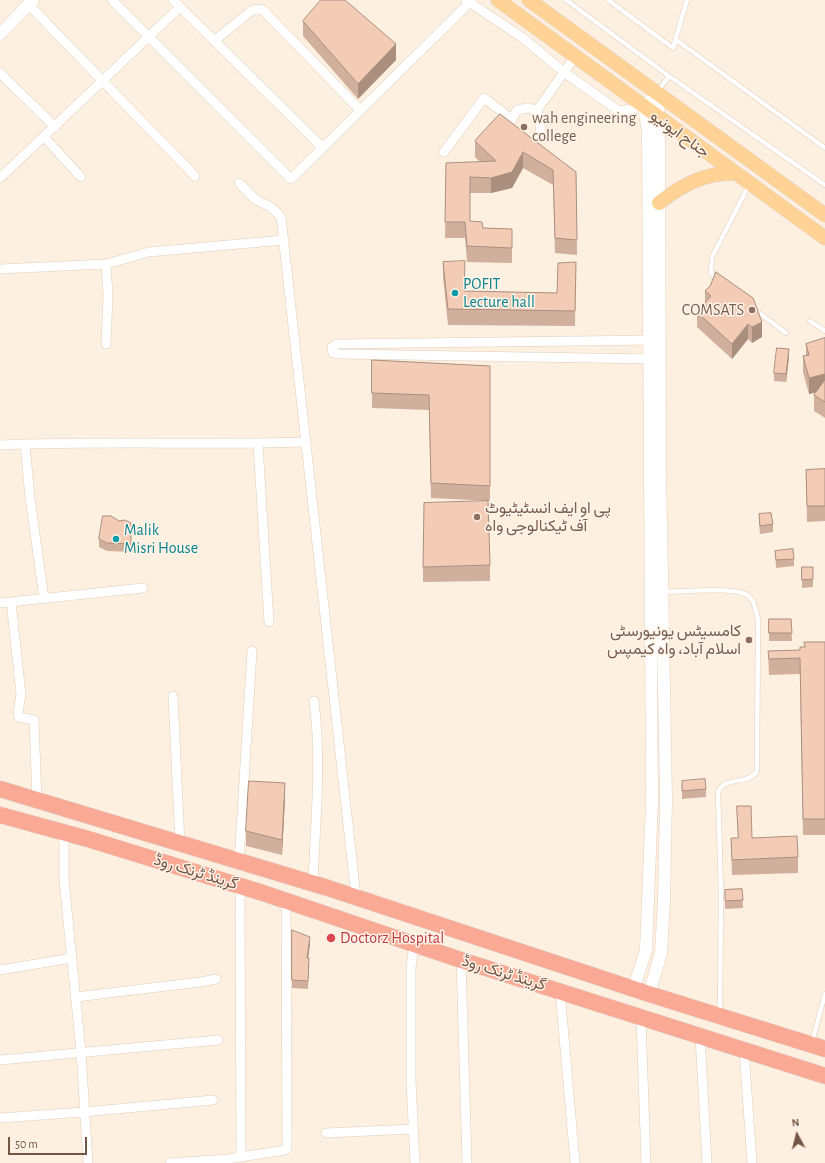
<!DOCTYPE html>
<html>
<head>
<meta charset="utf-8">
<style>
	body { margin:0 }
	#map { position:relative; width:825px; height:1163px; overflow:hidden; background:#fdf0e0; font-family:"Alegreya Sans",sans-serif }
	canvas { display:block }
	.north { position:absolute; left:777px; top:1115px; width:40px; height:40px; -webkit-text-stroke:3px #fff4e7; paint-order:stroke; rotate:353deg; font-size:11px; font-weight:700; line-height:16px; text-align:center; color:#745546 }
	.north::after { content:''; display:block; margin:auto; width:14px; height:18px; background:#745546; clip-path:polygon(50% 0,100% 100%,50% 72%,0 100%) }
	.scale { position:absolute; left:8px; top:1137px; width:79px; height:18px; box-sizing:border-box; border:2px solid #745546; border-top:0; padding-left:5px; font-size:12px; line-height:14px; white-space:nowrap; color:#745546; -webkit-text-stroke:3px #fff4e7; paint-order:stroke }
</style>
</head>
<body>
<div id="map">
<canvas width="825" height="1163"></canvas>
<div class="north">N</div>
<div class="scale">50 m</div>
</div>
<script>
const ctx = document.querySelector('canvas').getContext('2d');
ctx.lineJoin = 'round';
function stroke(path, color, width, dash) {
  ctx.strokeStyle = color;
  ctx.lineWidth = width;
  ctx.lineCap = dash ? 'butt' : 'round';
  ctx.setLineDash(dash || []);
  ctx.stroke(path);
}
function paint(path, color) {
  ctx.fillStyle = color;
  ctx.fill(path, 'evenodd');
}
function write(font, color, halo, rows, align = 'center') {
  ctx.font = font + ' "Alegreya Sans",Vazirmatn,sans-serif';
  ctx.lineWidth = 3;
  ctx.setLineDash([]);
  ctx.textBaseline = 'middle';
  ctx.strokeStyle = halo;
  ctx.fillStyle = color;
  for (const [text, x, y, turn = 0] of rows) {
    ctx.save();
    ctx.translate(x, y);
    ctx.rotate((+turn || 0) * Math.PI / 180);
    ctx.textAlign = isNaN(turn) ? turn : align;
    if (halo) ctx.strokeText(text, 0, 0);
    ctx.fillText(text, 0, 0);
    ctx.restore();
  }
}
const lane = new Path2D(`
	M566,0L669,76L825,185
	M608,0L673,48L687,0
	M675,39L825,148
	M658,91L669,76
	M717,282L711,272L712,257L749,185
	M754,309L786,333
	M810,321L825,331
	M663,592C681,592 736,586 749,596C755,601 756,612 758,619L757,771C748,786 725,775 718,792L721,893L720,1013
	M812,1042L825,994`);
const street = new Path2D(`
	M112,0L291,179L472,0
	M173,0L322,147
	M466,0L523,38L565,73L619,111L644,107
	M29,5L195,176
	M214,41L251,11L257,9L263,10L360,110
	M0,73L55,127
	M44,137L81,177
	M537,137L541,130L537,110
	M444,152L484,98L512,119L517,110L527,108L537,110L575,57
	M0,178L180,7
	M239,183L256,200L271,207L281,217L356,897
	M0,269L106,264L149,252L284,240
	M106,344L108,295L106,264
	M654,359L339,354L333,353L332,347L337,344L655,340
	M25,444L30,498L44,598
	M258,444L269,622
	M0,445C102,441 204,445 306,442
	M11,602L21,694L18,714L19,717L34,720L37,799
	M0,603L143,588
	M173,696L180,844
	M64,833V880L81,1052L88,1163
	M239,862L252,651
	M313,884C315,824 322,761 314,701
	M240,886L241,1156
	M414,943L411,968V1080L415,1163
	M461,960L467,1163
	M0,970L72,958
	M560,991L575,1163
	M76,997L200,982L216,979
	M641,1017L646,1163
	M700,1036L707,1163
	M744,1050L752,1163
	M0,1060L218,1040
	M0,1118L84,1112L213,1100
	M326,1133L413,1129
	M228,1159L285,1150L287,1148L286,900
	M170,1163L228,1159V1163`);
const secondary = new Path2D(`
	M0,34L33,0
	M634,988L646,950L652,802L648,132L644,107L649,101
	M649,994L661,953L664,901L666,799L660,467L659,119L656,93`);
const primary = new Path2D(`
	M498,0L825,238
	M529,0L825,215
	M659,203C683,184 705,173 736,173`);
const highway = new Path2D(`
	M0,789L328,888L649,994L825,1049
	M0,815L88,839L263,893L461,960L825,1076`);
const wall = new Path2D(`
	M303,21L396,60L358,99L303,36Z
	M500,114L576,172L577,255L555,253L553,185L523,168L512,188L491,193H470V221L483,228L512,229V263L467,262L465,238H445L446,163L480,162L475,157V141Z
	M443,262L464,291L557,293L576,262L575,326L448,325L443,277Z
	M716,272L762,337L752,343L748,339L732,359L697,327V312L705,303V291L710,286Z
	M825,338V418L814,411V395L816,392L809,394L803,372V356H806V344Z
	M789,357L786,382L774,381V373Z
	M372,360L490,366V501L431,498L429,410L372,408Z
	M825,469V521L807,522L806,470Z
	M759,514L773,524V532L760,534L759,522Z
	M119,521L131,523V552L107,551L99,547V539Z
	M775,551L794,559V566L776,568Z
	M490,565V581L423,582V567Z
	M802,567H813V587L802,588Z
	M769,619H791L792,641H769Z
	M825,642V835H803L800,674L769,675L768,651L800,650L804,647Z
	M682,781L706,789V797L682,799Z
	M285,798L282,855L246,846V831Z
	M737,806L752,838L798,857V873L732,875L731,838H738Z
	M742,889L743,908L725,909V890Z
	M292,930L310,944L308,958H309L308,989L292,988Z`);
const shadedWall = new Path2D(`
	M396,44V60L358,99V84Z
	M523,152V168L512,188L491,193V178Z
	M762,322V337L752,343V327Z
	M748,324V339L732,359V344Z
	M789,349V357L786,382V374Z
	M825,374V390L809,394V378Z
	M285,783V798L282,855V840Z
	M310,937V944L307,966V958Z`);
const building = new Path2D(`
	M321,0H345L396,44L358,84L303,21Z
	M500,114L576,172L577,240L555,238L553,170L523,152L512,172L491,178L470,177V221L482,222L483,228L512,229V248L467,246L465,222H445L446,163L496,161L475,141Z
	M465,261L464,291L557,293L558,263L576,262L575,311L448,309L443,262Z
	M716,272L753,298L762,322L752,327L748,324L732,344L697,312L711,296L705,291L710,286Z
	M825,338V374L809,378L803,356L809,355L806,344Z
	M777,348L789,349L786,374L774,373Z
	M372,360L490,366V486L431,483L429,395L372,393Z
	M825,380V402L814,395Z
	M825,469V506H807L806,470Z
	M488,501L490,565L423,567L424,503Z
	M771,513L773,524L760,526L759,514Z
	M103,516H111L119,521L125,520L131,523V544L107,543L99,539Z
	M793,549L794,559L776,560L775,551Z
	M802,567H813V579L802,580Z
	M769,619H791L792,633H769Z
	M804,642H825V819H803L800,658L769,659L768,651L800,650V647H805Z
	M705,779L706,789L682,791V781Z
	M249,781L285,783L282,840L246,831Z
	M737,806H751L752,838L797,836L798,857L732,860L731,838H738Z
	M742,889L743,900L725,901V890Z
	M292,930L310,937L307,958H309L308,981L292,980Z`);
const markers = [
	[524,127,4,"#8d6e63"],
	[455,293,4,"#0f9aa8"],
	[752,310,4,"#8d6e63"],
	[477,517,4,"#8d6e63"],
	[116,539,4,"#0f9aa8"],
	[749,640,4,"#8d6e63"],
	[331,938,5,"#e0444e"]
];
const educationNames = [
	["wah engineering",532,118],
	["college",532,136],
	["COMSATS",744,310,"right"],
	["پی او ایف انسٹیٹیوٹ",485,508],
	["آف ٹیکنالوجی واہ",485,526],
	["کامسیٹس یونیورسٹی",741,631,"right"],
	["اسلام آباد، واہ کیمپس",741,649,"right"]
];
const streetNames = [
	["جناح ایونیو",680,134,36],
	["گرینڈ ٹرنک روڈ",196,872,17],
	["گرینڈ ٹرنک روڈ",504,973,17]
];
const cultureNames = [
	["POFIT",463,284],
	["Lecture hall",463,302],
	["Malik",124,530],
	["Misri House",124,548]
];
const healthNames = [
	["Doctorz Hospital",340,938]
];
stroke(lane, '#e1ccbc', 5.5);
stroke(street, '#e1ccbc', 10);
stroke(secondary, '#e9cebb', 13);
stroke(primary, '#dbd3cf', 15);
stroke(highway, '#dbd3cf', 17);
stroke(lane, '#fff', 4.5);
stroke(street, '#fff', 9);
stroke(secondary, '#fff', 12);
stroke(primary, '#ffd295', 14);
stroke(highway, '#faaa94', 16);
paint(wall, '#d1af9d');
paint(shadedWall, '#aa8f7f');
paint(building, '#f3ccb6');
stroke(building, '#aa8f7f', 1);
for (const [x, y, r, color] of markers) {
  const dot = new Path2D();
  dot.arc(x, y, r, 0, 2 * Math.PI);
  ctx.fillStyle = color;
  ctx.fill(dot);
  stroke(dot, '#fff4e7', 1.5);
}
write('16px', '#785e54', '#fff4e7', educationNames, 'left');
write('16px', '#745546', '#fff4e7', streetNames);
write('16px', '#0d838f', '#fff4e7', cultureNames, 'left');
write('16px', '#be3a42', '#fff4e7', healthNames, 'left');
</script>
</body>
</html>
